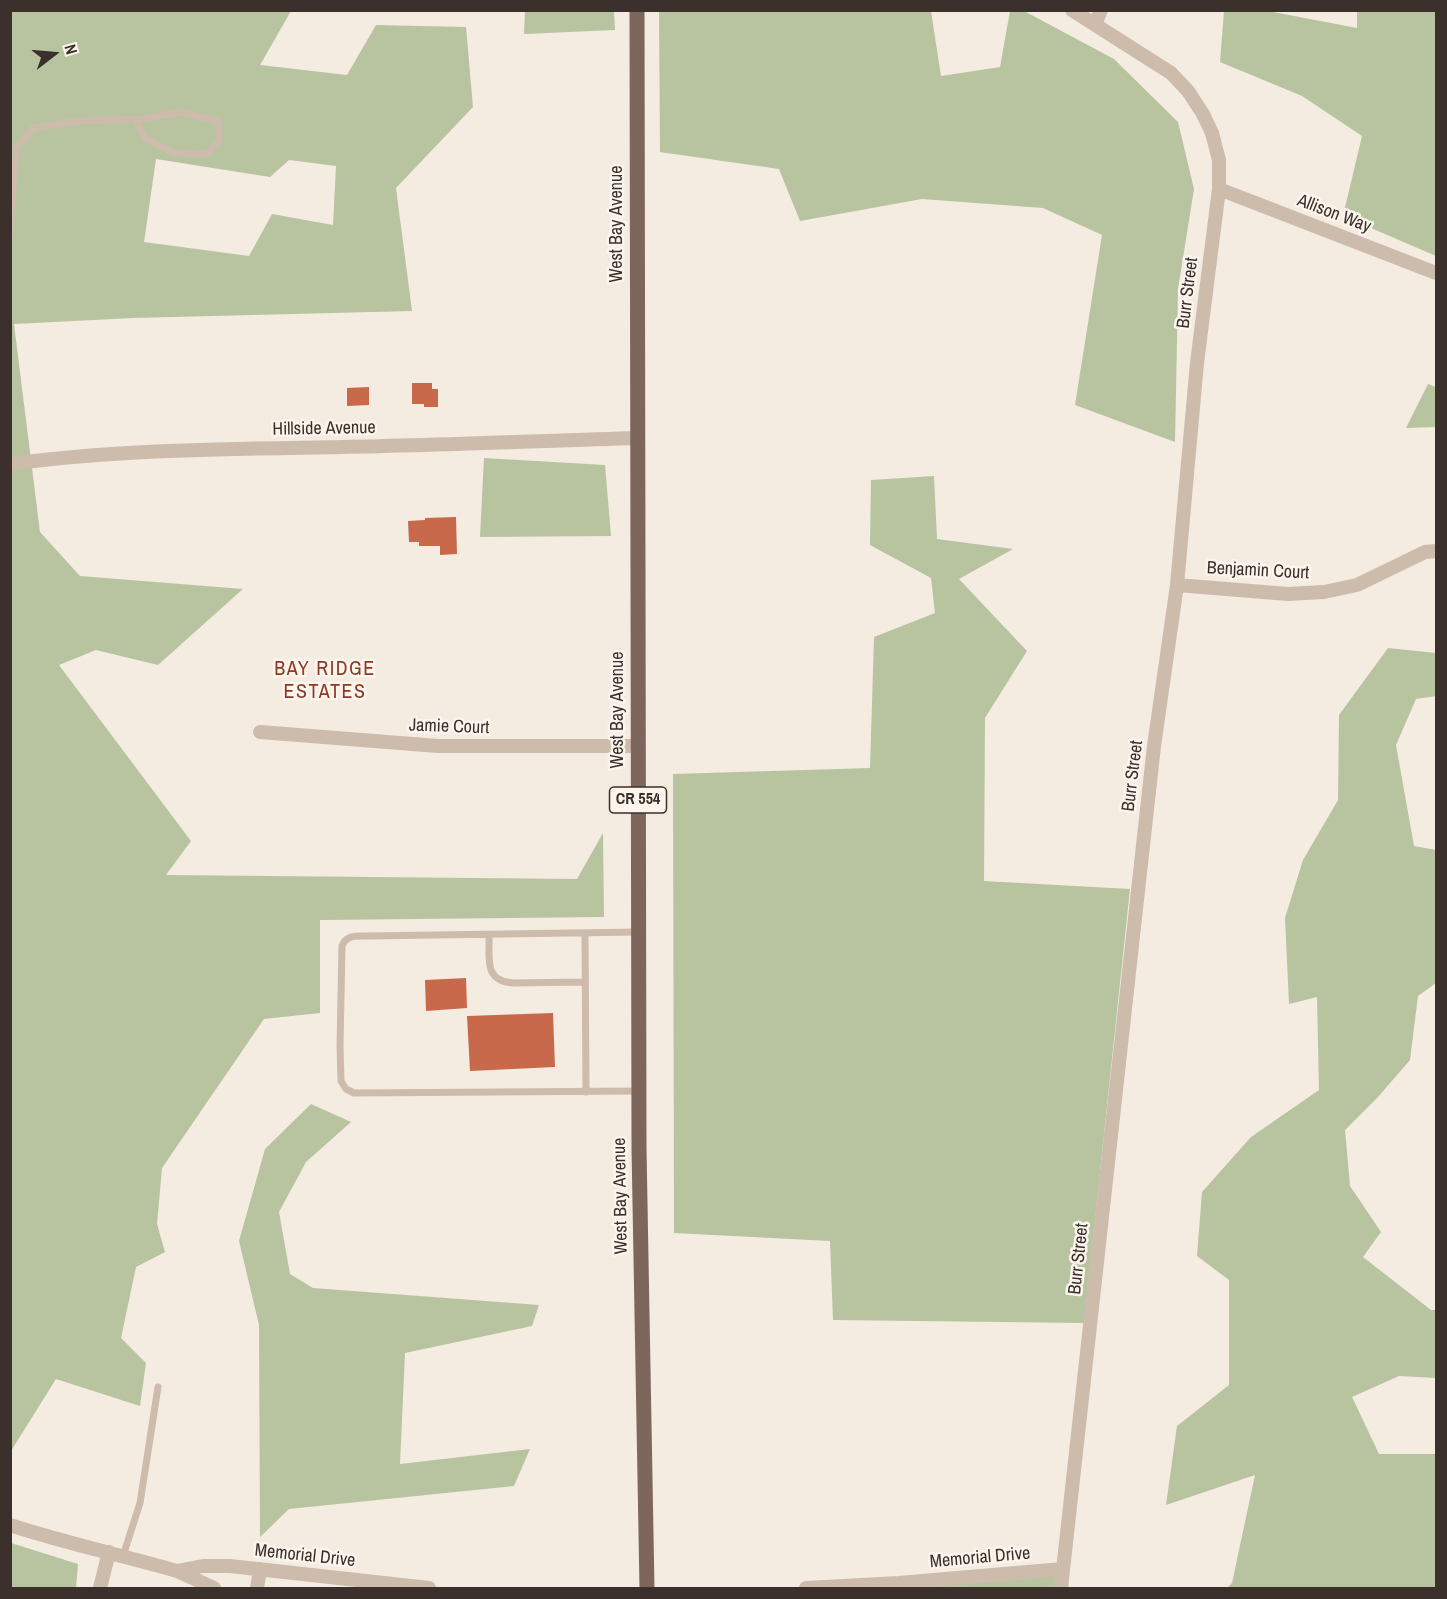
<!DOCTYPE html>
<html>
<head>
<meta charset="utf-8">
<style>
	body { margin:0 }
	#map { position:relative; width:1447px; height:1599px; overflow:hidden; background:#f4ebe1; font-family:"Archivo Narrow",sans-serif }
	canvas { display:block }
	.frame { position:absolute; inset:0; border:12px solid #3b302b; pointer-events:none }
	.north { position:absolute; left:24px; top:24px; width:60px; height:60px; -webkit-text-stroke:4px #fbf5ee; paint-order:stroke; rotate:74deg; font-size:16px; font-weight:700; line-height:24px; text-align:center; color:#3b302b }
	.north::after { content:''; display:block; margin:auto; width:21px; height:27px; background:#3b302b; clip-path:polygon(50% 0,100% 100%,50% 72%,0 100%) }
</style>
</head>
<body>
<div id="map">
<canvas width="1447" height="1599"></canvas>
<div class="frame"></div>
<div class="north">N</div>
</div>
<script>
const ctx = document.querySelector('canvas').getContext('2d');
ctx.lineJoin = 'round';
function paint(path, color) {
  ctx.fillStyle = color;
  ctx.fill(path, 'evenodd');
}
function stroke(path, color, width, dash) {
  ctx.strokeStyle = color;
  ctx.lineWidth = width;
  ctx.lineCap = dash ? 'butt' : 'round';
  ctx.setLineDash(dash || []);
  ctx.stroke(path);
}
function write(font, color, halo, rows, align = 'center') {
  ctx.font = font + ' "Archivo Narrow",sans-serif';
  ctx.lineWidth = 5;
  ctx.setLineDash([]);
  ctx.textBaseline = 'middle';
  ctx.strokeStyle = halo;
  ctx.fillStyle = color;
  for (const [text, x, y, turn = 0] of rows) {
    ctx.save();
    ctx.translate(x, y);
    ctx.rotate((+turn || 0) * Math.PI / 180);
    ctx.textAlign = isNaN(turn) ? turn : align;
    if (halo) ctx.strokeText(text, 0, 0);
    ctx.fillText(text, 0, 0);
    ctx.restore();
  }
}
const green = new Path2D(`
	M11,11H291L260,65L347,75L376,25L466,27L473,107L396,188L412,311L133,318L14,324L40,532L80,576L243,589L158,665L96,650L59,665L191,841L166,875L577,879L603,833L604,917L320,920V1013L264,1019L162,1168L157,1224L165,1252L136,1267L121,1338L146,1363L140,1406L56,1379L11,1451ZM156,159L270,177L289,160L336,166L333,225L272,214L249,256L144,242Z
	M525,11H614L615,30L524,34Z
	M659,11H931L941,76L1000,67L1010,11H1024L1114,59L1178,122L1194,189L1178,289L1175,442L1075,405L1102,235L1043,208L922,199L800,221L779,169L660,152Z
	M1224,11H1268L1357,28V11H1436V256L1343,216L1362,136L1302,96L1220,62Z
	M1428,384L1436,387V427L1406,428Z
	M484,458L605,465L611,536L480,537Z
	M934,476L937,539L1013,549L959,579L1027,651L985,718L984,881L1130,889L1084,1323L833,1320L830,1241L674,1233L673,774L870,768L874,637L935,613L931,578L870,545L871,480Z
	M1388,648L1436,653V696L1416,699L1396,745L1414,846L1436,850V983L1418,996L1410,1060L1378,1097L1345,1130L1350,1186L1381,1232L1363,1257L1431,1310H1436V1378L1399,1376L1352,1397L1379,1454H1436V1588H1227L1232,1583L1255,1475L1166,1505L1177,1426L1229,1385V1280L1197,1256L1202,1192L1251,1137L1319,1090L1317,997L1289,1004L1285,918L1303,860L1338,800L1339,715Z
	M311,1104L351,1122L306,1162L279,1212L290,1274L313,1288L539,1305L532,1326L405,1353L400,1464L530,1449L514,1486L289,1509L260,1537L259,1325L239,1241L265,1149Z
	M11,1543L78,1564L76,1588H11Z
	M1063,1569L1061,1588H907Z`);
const building = new Path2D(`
	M412,383H432V389H438V407H424V404H412Z
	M369,387V405L347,406V388Z
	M456,517L457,554L440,555V546H419V542H409L408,521L425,520V518Z
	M466,978L467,1008L426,1011L425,980Z
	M553,1013L555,1067L470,1071L467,1016Z`);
const lane = new Path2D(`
	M10,236L16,148L33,128L79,121L144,119L180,112L218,121L220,139L208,154L175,153L145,138L134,119
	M585,933L586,1092
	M489,935C490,958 483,980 512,983L585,982
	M638,1091L354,1093L346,1089L341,1081L340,1046L342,946C346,935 356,936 367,936L638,932
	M123,1556L140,1503L158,1387`);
const street = new Path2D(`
	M1093,23L1096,22L1101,10
	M1219,189L1436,273
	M10,464C120,449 232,449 342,447C441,445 539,441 638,438
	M1177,585L1288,594L1324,592L1357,585L1425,552L1436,551
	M260,732L438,746H637
	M10,1525C65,1543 121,1555 177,1571
	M899,1583L1063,1569
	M100,1588L109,1552
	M214,1588L177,1571L203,1566H230L429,1588
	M257,1588L260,1569
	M806,1588L899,1583V1588
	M1061,1588L1154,746L1177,585L1197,363L1219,189V160L1212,133L1203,114L1188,91L1171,73L1072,10`);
const primary = new Path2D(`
	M637,10L639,1148L647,1588`);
const shields = [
	[638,800,57]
];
const shieldNames = [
	["CR 554",638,800]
];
const streetNames = [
	["Allison Way",1334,214,21],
	["West Bay Avenue",617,224,-90],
	["Burr Street",1188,293,-83],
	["Hillside Avenue",324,429,-1],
	["Benjamin Court",1258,571,3],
	["West Bay Avenue",618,710,-90],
	["Jamie Court",449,727,2],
	["Burr Street",1133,776,-83],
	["West Bay Avenue",621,1196,-91],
	["Burr Street",1079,1259,-84],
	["Memorial Drive",305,1556,6],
	["Memorial Drive",980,1558,-5]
];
const neighbourhoodNames = [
	["BAY RIDGE",325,670],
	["ESTATES",325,693]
];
paint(green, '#b8c4a0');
paint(building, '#c8694b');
stroke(lane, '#cdbbac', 7);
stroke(street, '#cdbbac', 14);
stroke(primary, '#7d675c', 15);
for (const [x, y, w] of shields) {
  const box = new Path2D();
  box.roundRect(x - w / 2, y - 13, w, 26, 4.5);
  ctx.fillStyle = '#fbf5ee';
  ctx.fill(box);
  stroke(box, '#3b302b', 1.5);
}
write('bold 16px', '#3b302b', null, shieldNames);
write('18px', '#3b302b', '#fbf5ee', streetNames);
ctx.letterSpacing = '1.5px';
write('20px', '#8c3b22', '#fbf5ee', neighbourhoodNames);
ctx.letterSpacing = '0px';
</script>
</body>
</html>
